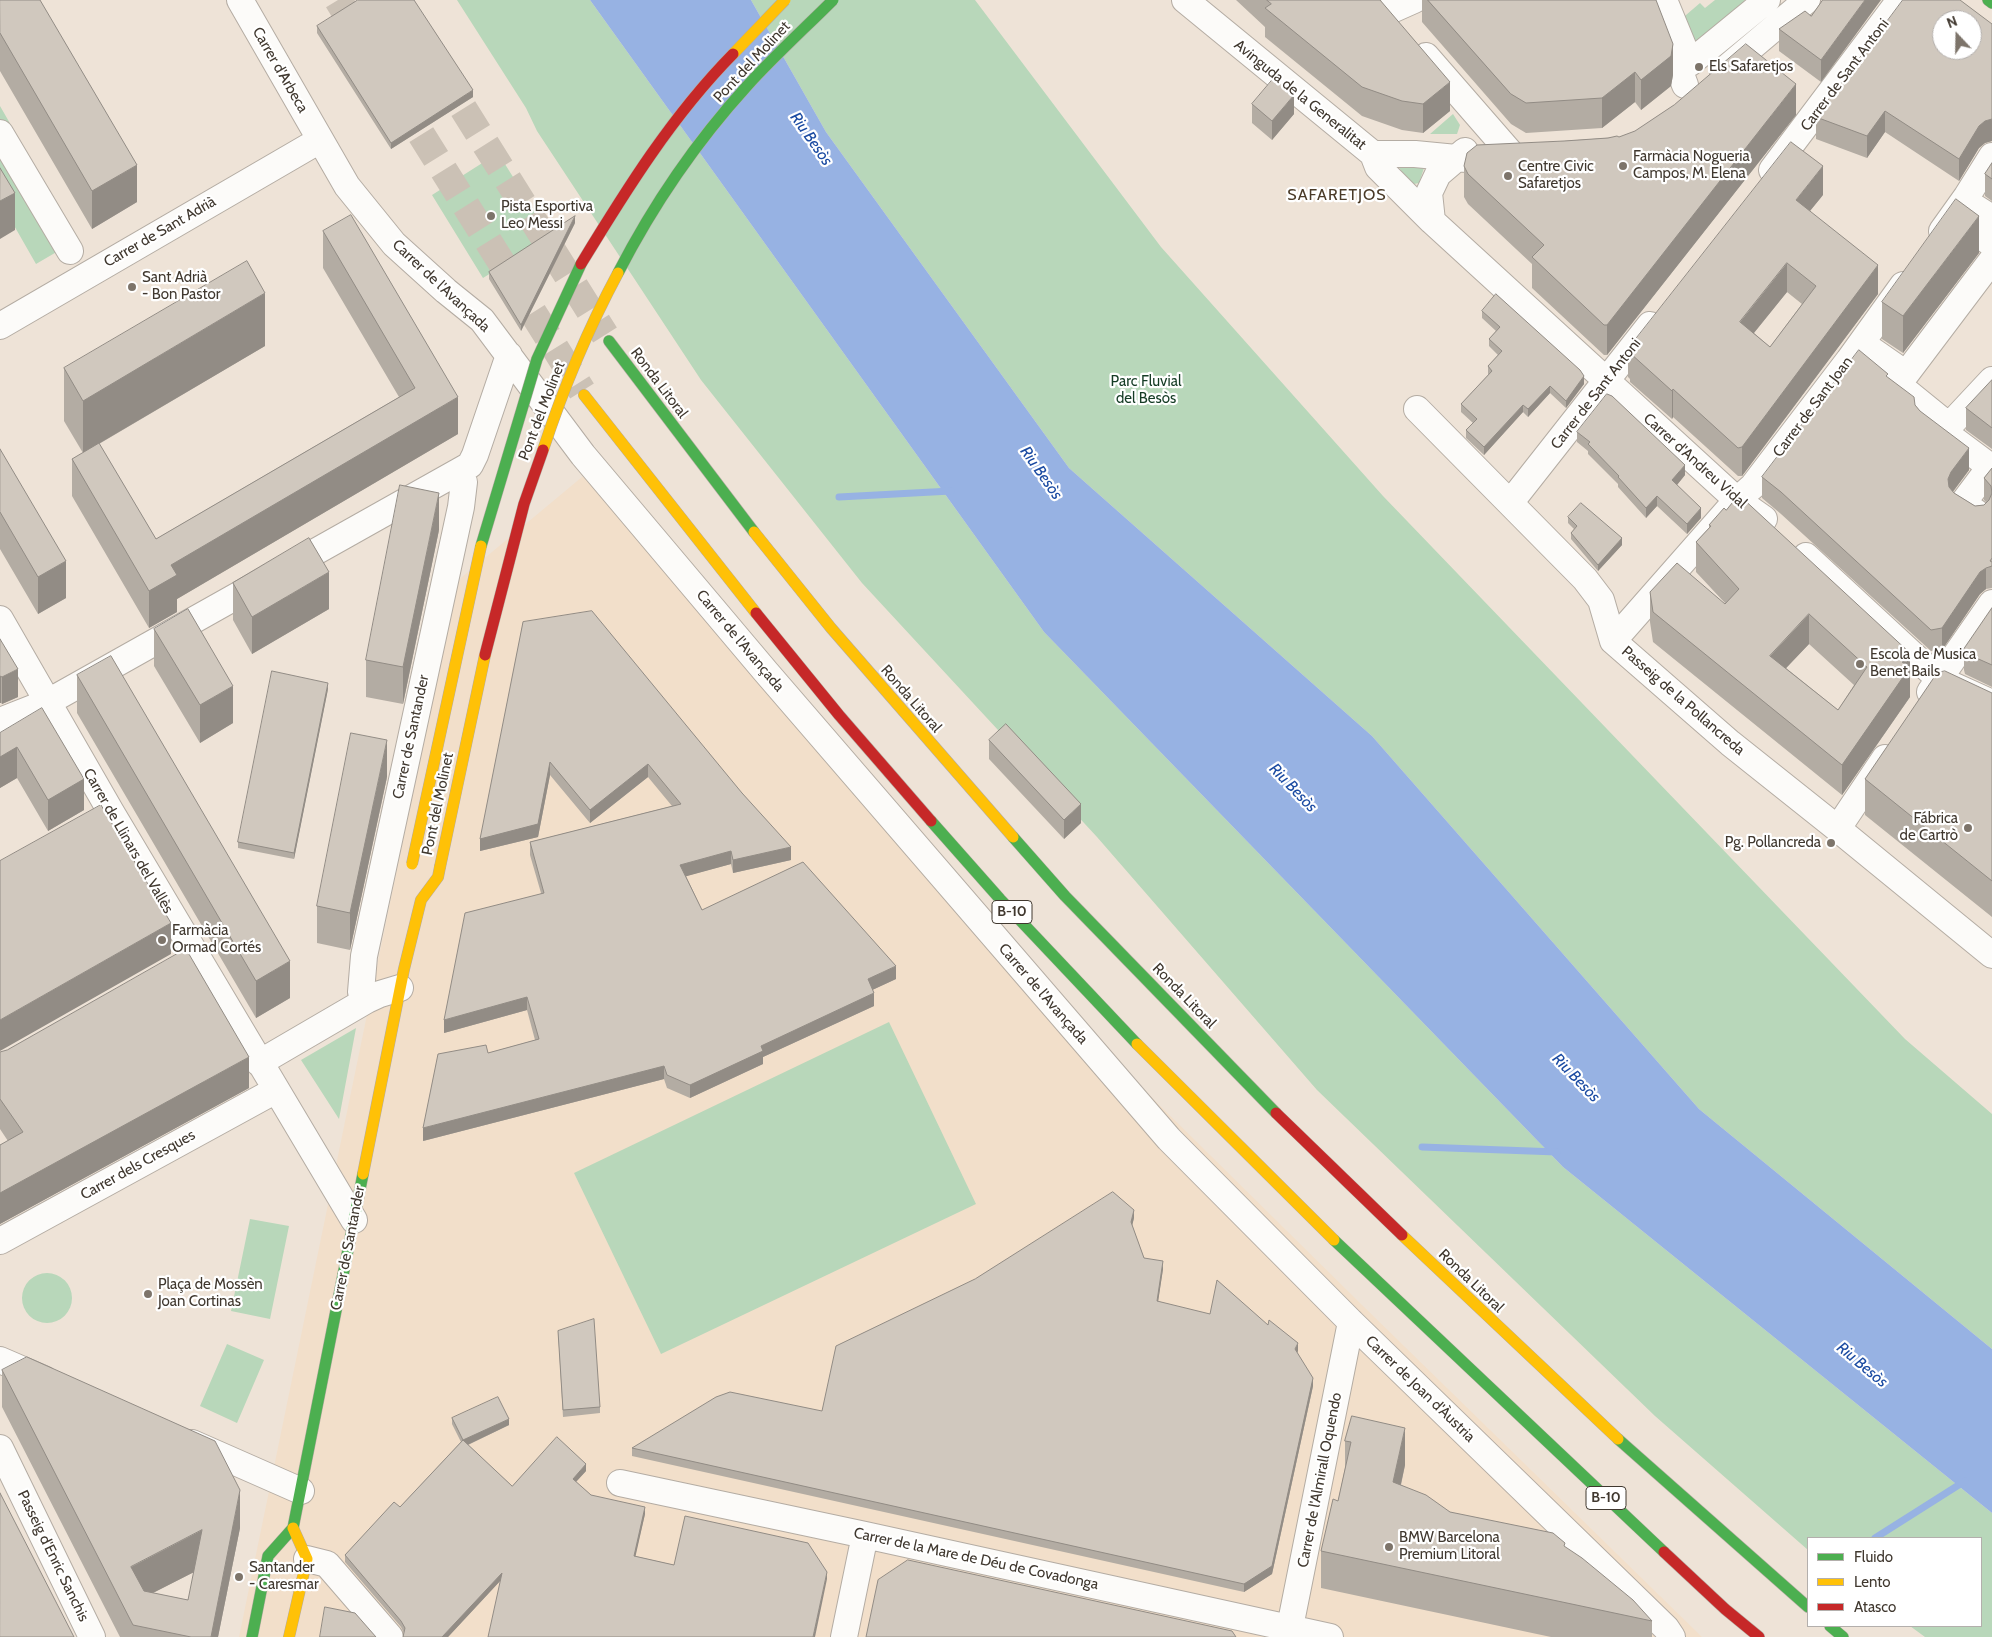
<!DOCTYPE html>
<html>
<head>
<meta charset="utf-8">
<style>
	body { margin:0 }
	#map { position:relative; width:1992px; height:1637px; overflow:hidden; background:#eee3d7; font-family:Cabin,sans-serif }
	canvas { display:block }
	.legend { position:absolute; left:1807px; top:1537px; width:175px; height:90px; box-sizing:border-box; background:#fff; border:1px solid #b3afac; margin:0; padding:6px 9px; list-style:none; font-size:15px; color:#40382f }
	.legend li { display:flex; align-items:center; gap:10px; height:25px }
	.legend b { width:25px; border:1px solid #b3afac }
	.north { position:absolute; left:1932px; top:10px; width:50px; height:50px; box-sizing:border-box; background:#fff; border:1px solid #b3afac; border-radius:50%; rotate:339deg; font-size:14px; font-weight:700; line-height:20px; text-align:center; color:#40382f }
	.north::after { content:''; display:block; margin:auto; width:18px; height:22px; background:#7d746a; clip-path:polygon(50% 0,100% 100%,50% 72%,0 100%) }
</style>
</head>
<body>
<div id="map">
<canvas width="1992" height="1637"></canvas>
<ul class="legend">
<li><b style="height:6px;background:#4caf50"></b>Fluido</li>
<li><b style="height:6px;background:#ffc107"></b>Lento</li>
<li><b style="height:6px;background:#c62828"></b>Atasco</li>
</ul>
<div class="north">N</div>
</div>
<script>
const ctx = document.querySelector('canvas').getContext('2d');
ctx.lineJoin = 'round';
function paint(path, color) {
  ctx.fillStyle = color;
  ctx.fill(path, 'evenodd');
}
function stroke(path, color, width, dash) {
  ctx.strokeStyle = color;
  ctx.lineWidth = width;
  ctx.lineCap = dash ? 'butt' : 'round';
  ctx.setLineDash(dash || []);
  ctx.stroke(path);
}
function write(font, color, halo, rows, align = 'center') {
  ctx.font = font + ' Cabin,sans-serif';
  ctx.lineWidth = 4.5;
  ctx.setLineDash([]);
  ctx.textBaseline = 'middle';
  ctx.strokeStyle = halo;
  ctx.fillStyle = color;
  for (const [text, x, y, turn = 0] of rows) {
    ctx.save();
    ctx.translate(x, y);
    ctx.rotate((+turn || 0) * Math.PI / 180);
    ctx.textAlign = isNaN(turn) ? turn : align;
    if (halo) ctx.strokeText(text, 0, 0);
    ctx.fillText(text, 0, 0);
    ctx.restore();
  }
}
const built = new Path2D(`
	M594,467L983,931L1362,1305L1702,1637H239L456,582Z`);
const green = new Path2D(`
	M457,0H590L1044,632L1563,1167L1992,1513V1637H1925L1910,1626H1981V1538H1808V1550L1655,1416L1317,1090L1097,837L862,583L701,380L537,131L526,108Z
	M751,0H975L1161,247L1383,496L1905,1039L1992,1114V1349L1699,1109L1372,736L1069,468L826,132Z
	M1715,0H1744L1748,4L1700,46L1679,21L1700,3L1705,8Z
	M0,106L77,240L36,264L0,201Z
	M1453,114L1460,125L1457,134H1430Z
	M498,153L550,236L483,278L432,195Z
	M1395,162L1424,168L1419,183L1414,184L1408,180Z
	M889,1022L976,1204L661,1354L574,1173Z
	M356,1028L339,1119L301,1060Z
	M250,1219L289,1226L270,1319L231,1311Z
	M22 1298a25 25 0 1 1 50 0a25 25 0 1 1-50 0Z
	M227,1344L264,1360L237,1423L200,1406Z`);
const water = new Path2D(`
	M590,0H751L826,132L1069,468L1372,736L1699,1109L1992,1349V1513L1563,1167L1044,632Z`);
const stream = new Path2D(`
	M839,497L951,491
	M1422,1147L1557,1152
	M1875,1538L1965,1481`);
const highwayTunnel = new Path2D(`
	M338,0L363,41
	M441,73L605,335
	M399,99L582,391`);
const street = new Path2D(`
	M240,0L347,186L394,244L446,291L482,320L583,455L766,672L1169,1139L1351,1322L1666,1628L1672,1637
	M1185,0L1373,154H1415L1477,160L1502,158
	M1664,0L1690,63L1767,0
	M1387,12L1414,0
	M1671,47L1685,85
	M1426,56L1514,157
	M1723,71L1807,0
	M0,133L70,251
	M1373,154L1378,167L1432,221L1737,500L1764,519
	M1772,170L1900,0
	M1992,218L1976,208L1965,224L1992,244
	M1432,221L1429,193L1438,174L1465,151
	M1942,231L1967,196L1992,156
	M1992,260L1906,374L1870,349L1864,357L1949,426L1992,380
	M0,326L320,140
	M1417,409L1585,579L1601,600L1613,641L1730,743L1833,825L1992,955
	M1941,430L1992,468
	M1510,503L1650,325
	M1977,513L1963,503L1990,467
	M1806,556L1939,679L1992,703
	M0,619L111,812L354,1220
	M1613,641L1737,500L1753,486L1849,360L1903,285
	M1930,692L1992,603
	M0,721L48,702L470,465L475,455L509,355
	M1838,828L1885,758
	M361,992L364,956L461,507L464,482
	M259,1063L367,1000L380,994L400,988
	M0,1241L276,1090
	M0,1360L44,1379
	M192,1443L301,1491
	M0,1448L92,1637
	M620,1483L865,1535L1330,1637
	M307,1559L327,1564L390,1637
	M844,1637L865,1535
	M1288,1637L1351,1322`);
const fast = new Path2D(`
	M1988,0L1992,3
	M609,341L754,532
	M931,821L1000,899L1137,1044
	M1013,837L1065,896L1276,1113
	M1334,1240L1664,1552
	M1618,1439L1808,1607
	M1830,1626L1843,1637
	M252,1637L268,1556L293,1528L363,1174`);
const slow = new Path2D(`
	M584,395L756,613
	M754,532L831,628L1013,837
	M1137,1044L1334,1240
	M363,1174L404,969L421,900L438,877L440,867
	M1402,1235L1618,1439
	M289,1637L307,1559L293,1528`);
const jam = new Path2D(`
	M756,613L839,715L931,821
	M1276,1113L1402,1235
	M1664,1552L1725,1609L1759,1637`);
const fastBridge = new Path2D(`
	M618,273C653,205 696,142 747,86C774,56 804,29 833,0
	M481,546L537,359L581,264`);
const slowBridge = new Path2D(`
	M733,54L785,0
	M543,450C563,389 588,329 618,273
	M412,864L481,546
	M440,867L485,655`);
const jamBridge = new Path2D(`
	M581,264C626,190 672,116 733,54
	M485,655L524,504L543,450`);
const wall = new Path2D(`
	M0,0L137,202L92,229L0,71Z
	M1236,0H1380L1450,111L1423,133L1402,130L1362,116L1265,37V27Z
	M1422,0H1656L1673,75L1671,86L1641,110L1635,102L1602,128L1526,133L1511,124L1422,22Z
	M1823,0L1821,82L1779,51V29L1811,16Z
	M1992,24V141L1985,143L1979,148L1959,181L1885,132L1867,158L1816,139V117Z
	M317,26L473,97L391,149L317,33Z
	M1252,104L1294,114L1272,140L1252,123Z
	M1796,115L1607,355H1604L1532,288V264L1468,204L1464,197V166L1564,141L1619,137Z
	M1992,163V201L1985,196V174Z
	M1823,195L1810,211L1878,294L1742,476H1738L1673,417L1672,419L1630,382V379L1628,377V349ZM1787,292L1802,304L1770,347L1754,333Z
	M575,223L521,331L489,279V272Z
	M323,231L458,434L177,599V612L149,628L72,496V459L83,453L64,421V368L265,346L99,444L156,539L399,397L323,268Z
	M1979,253L1903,353L1882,339V302Z
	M1482,311L1584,384L1566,408L1550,393L1528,417L1523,412L1484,455L1466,438V430L1473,423L1461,412V404L1488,375V366L1498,355L1489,346V339L1496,331L1482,318Z
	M1888,378L1915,405L1969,470L1953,492L1954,493L1975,506L1984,505L1986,502L1984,500V478L1992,468V588L1986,589L1980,594L1942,650L1931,651L1781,514L1762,498V477Z
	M1992,380V449L1966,430V408Z
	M1577,432L1685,475L1677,485L1701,518L1687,534L1657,506L1646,518L1618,487V484L1588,454V451L1577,442Z
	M0,449L66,598L38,614L0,549Z
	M1568,517L1622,545L1598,571L1571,539V533L1574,529L1568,523Z
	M1709,525L1910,683V697L1842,795L1653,642L1650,622V592L1725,604V603L1696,572V542L1709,528ZM1809,644L1854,685L1838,710L1786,668Z
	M439,530L403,704L366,697V660Z
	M233,583L329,609L252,654L233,620Z
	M1992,608V687L1965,674L1964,670V649Z
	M523,622L791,860L733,873L731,864L686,876L702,910L896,979L872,990L874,1006L763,1057V1064L690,1098L667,1088L664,1079L423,1141L488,1053L535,1040L527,1010L444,1033L541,893L530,855V842L672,806L648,777L590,823L550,775L538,837L480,851Z
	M154,629L233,723L200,743L154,666Z
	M0,639L18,697L2,704L1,703Z
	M77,675L290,998L256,1018L77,713Z
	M328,689L294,859L238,848V842Z
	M1992,693V917L1865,815V779Z
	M0,733L84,779V810L48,831L17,778L0,788Z
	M989,740L1081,823L1064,839L989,759Z
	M387,777L350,950L317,943V906Z
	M0,1052L249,1088L0,1224V1145L8,1141L0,1129Z
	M1134,1218L1132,1225L1144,1258L1163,1269L1158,1301L1298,1351L1297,1352L1313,1386L1272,1574L1244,1592L632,1456V1448L822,1411Z
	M558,1331L600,1407V1413L563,1417Z
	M2,1370L240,1528L218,1637H120L2,1407ZM194,1572L188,1600L153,1593Z
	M1352,1416L1405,1465L1401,1485L1450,1512L1565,1547L1652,1621V1637H1551L1321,1588V1551L1338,1501L1345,1468V1441Z
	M452,1418L509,1425L468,1445L512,1486L586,1471L576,1482L591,1495L645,1514L635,1556L674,1565L827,1579L500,1581L448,1637H403L404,1633L401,1627L345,1562V1555L400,1507L461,1442L452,1424Z`);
const shadedWall = new Path2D(`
	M1865,0H1881L1821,82V60Z
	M1673,44V75L1671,86L1641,110V80Z
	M1635,72V102L1602,128V98Z
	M1450,82V111L1423,133V104Z
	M1796,84V115L1607,355V325Z
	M473,90V97L391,149V143Z
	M1294,95V114L1272,140V121Z
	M1885,111V132L1867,158V136Z
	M1992,119V141L1985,143L1979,148L1959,181V159L1979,126L1985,121Z
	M137,165V202L92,229V191Z
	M1823,166V195L1796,228V200Z
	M15,193V230L0,239V201Z
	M575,216V223L521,331V325Z
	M1979,216V253L1903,353V316Z
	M1787,263V292L1740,350V322Z
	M1878,265V294L1742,476V447Z
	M265,293V346L83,453V401Z
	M1584,376V384L1566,408V401Z
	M1550,386V393L1528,417V409Z
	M1673,389V417L1672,419V391Z
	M458,397V434L177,599V612L149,628V591L171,565Z
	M1523,405V412L1484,455V447Z
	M1969,448V470L1951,494L1948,501V479L1951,472Z
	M1685,465V475L1672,491V480Z
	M439,493V530L403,704V667Z
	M1657,496V506L1646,518V508Z
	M1701,508V518L1687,534V524Z
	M1622,538V545L1598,571V565Z
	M66,561V598L38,614V577Z
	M1986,568V589L1980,594L1942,650V628L1980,572Z
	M329,572V609L252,654V617Z
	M1809,614V644L1770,685V656Z
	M1910,653V697L1842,795V765L1902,662Z
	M18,669V697L2,704V677Z
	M1,675V703H0V676Z
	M328,683V689L294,859V853Z
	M233,686V723L200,743V705Z
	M387,740V777L350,950V913Z
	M17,747V778L0,788V757Z
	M550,762V775L538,837L480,851V839Z
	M648,764V777L590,823V810Z
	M84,779V810L48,831V800Z
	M1081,804V823L1064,839V820Z
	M791,847V860L733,873V860Z
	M731,851V864L680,878V865Z
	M171,923V954L0,1051V1020Z
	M290,961V998L256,1018V981Z
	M896,966V979L868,992V979Z
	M874,993V1006L763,1057V1064L690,1098V1085L761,1046Z
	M527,997V1010L444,1033V1020Z
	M249,1057V1088L0,1224V1193Z
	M664,1066V1079L423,1141V1128Z
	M1134,1210V1218L1131,1230V1222Z
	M1163,1261V1269L1157,1309V1301Z
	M1298,1343V1351L1295,1357V1349Z
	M1313,1378V1386L1272,1574L1244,1592V1584Z
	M509,1419V1425L463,1447V1440Z
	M1405,1428V1465L1393,1520V1482Z
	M586,1464V1471L573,1485V1479Z
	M240,1490V1528L218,1637H211Z
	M645,1507V1514L634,1563V1556Z
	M202,1530V1568L131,1604V1567Z
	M827,1572V1579L815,1637H813Z
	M502,1573V1579L448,1637H442Z`);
const building = new Path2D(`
	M0,0H40L137,165L92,191L0,33Z
	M358,0H414L473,90L391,143L317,26Z
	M1267,0H1380L1450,82L1423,104L1402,101L1362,87L1265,8L1271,4Z
	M1428,0H1656L1673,44L1671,56L1641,80L1635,72L1602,98L1526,103L1511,94Z
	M1823,0H1865L1821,60L1779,29L1805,11L1811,16Z
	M1903,0H1960L1992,24V119L1985,121L1979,126L1959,159L1885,111L1867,136L1816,117ZM1942,20H1972V50H1942Z
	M1746,44L1796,84L1607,325H1604L1532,257L1544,245L1468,174L1464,166L1467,153L1477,145L1564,141L1608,138L1617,136L1619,137L1635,131L1674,105Z
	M1274,78L1294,95L1272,121L1252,104Z
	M1791,142L1823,166L1796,200L1878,265L1742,447L1738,448L1673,389L1672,391L1630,353L1631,352L1628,349ZM1787,263L1816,286L1770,347L1740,322Z
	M1992,163V179L1985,174Z
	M0,168L15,193L0,201Z
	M1956,199L1979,216L1903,316L1882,302Z
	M351,215L458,397L171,565L177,575L149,591L72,459L99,443L156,539L415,388L323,231Z
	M575,216L521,325L489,272Z
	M247,261L265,293L83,401L64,368Z
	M1496,294L1580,370L1584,376L1566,401L1550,386L1528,409L1523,405L1484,447L1466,430L1477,419L1461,404L1492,371L1488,366L1502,351L1489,339L1500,327L1482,311Z
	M1859,350L1888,374L1886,376L1914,397L1915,405L1920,411L1969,448L1951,472L1948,479L1949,487L1954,493L1975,506L1984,505L1989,500L1992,493L1991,486L1984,478L1992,468V558L1990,561L1992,562V566L1986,568L1980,572L1942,628L1931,630L1781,492L1762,477Z
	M1992,380V428L1966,408Z
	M1607,394L1612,396L1685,465L1672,480L1701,508L1687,524L1657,496L1646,508L1618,477L1619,476L1588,444L1590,442L1577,432Z
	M0,449L66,561L38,577L0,512Z
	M400,485L439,493L403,667L366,660Z
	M1739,495L1910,653L1902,662L1910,667L1842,765L1653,612L1650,592L1677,563L1725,604L1739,589L1696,542L1711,526L1709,525L1724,508L1726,510ZM1809,614L1867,667L1838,710L1770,656Z
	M1581,503L1622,538L1598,565L1571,533L1577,526L1568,517Z
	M309,538L329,572L252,617L233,583Z
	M1992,608V665L1965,653L1964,649Z
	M188,609L233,686L200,705L154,629Z
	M592,611L742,793L791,847L733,860L731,851L680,865L702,910L803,862L896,966L868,979L874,993L761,1046L763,1051L690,1085L667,1075L664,1066L423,1128L438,1054L486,1045L488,1053L539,1039L527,997L444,1020L465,913L544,893L530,842L681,804L648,764L590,810L550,762L538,824L480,839L523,622Z
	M0,639L18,669L2,677L0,676Z
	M111,656L290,961L256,981L77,675Z
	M272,671L328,683L294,853L238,842Z
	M1945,671L1992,693V881L1865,779L1937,673Z
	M42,708L84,779L48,800L17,747L0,757V733Z
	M1006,724L1081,804L1064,820L989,740Z
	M351,733L387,740L350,913L317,906Z
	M101,805L171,923L0,1020V861Z
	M186,949L249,1057L0,1193V1145L23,1132L0,1099V1052L7,1050Z
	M1113,1192L1134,1210L1131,1222L1144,1258L1163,1261L1157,1301L1210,1314L1217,1280L1268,1325L1269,1320L1298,1343L1295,1349L1313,1378L1272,1566L1244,1584L632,1448L716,1397L730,1392L822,1411L836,1346L975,1279Z
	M594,1319L600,1407L563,1410L558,1331Z
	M27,1357L215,1441L240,1490L211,1637H191L133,1625L2,1370ZM202,1530L188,1600L144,1591L131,1567Z
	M498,1397L509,1419L463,1440L452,1418Z
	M1352,1416L1405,1428L1393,1482L1426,1495L1450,1512L1553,1533L1565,1543L1564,1546L1582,1558L1633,1600L1652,1621L1321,1551L1333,1499L1338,1501L1351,1442L1345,1441Z
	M557,1437L586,1464L573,1479L591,1495L645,1507L634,1556L674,1565L685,1516L808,1543L827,1572L813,1637H488L502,1573L442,1637H403L405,1628L401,1621L345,1555L394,1502L400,1507L463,1440L512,1486Z
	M0,1493L74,1637H0Z
	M908,1560L1232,1631L1236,1637H866L878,1580Z
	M325,1607L355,1613L376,1637H320Z`);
const markers = [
	[1699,67,5,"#7d746a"],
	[1623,166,5,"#7d746a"],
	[1508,176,5,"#7d746a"],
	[491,216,5,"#7d746a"],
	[132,287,5,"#7d746a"],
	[1860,664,5,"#7d746a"],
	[1968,828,5,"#7d746a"],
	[1831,843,5,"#7d746a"],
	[162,940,5,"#7d746a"],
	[148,1294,5,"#7d746a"],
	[1389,1547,5,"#7d746a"],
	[239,1577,5,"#7d746a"]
];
const shields = [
	[1012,912,40],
	[1606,1498,40]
];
const shieldNames = [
	["B-10",1012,912],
	["B-10",1606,1498]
];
const streetNames = [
	["Pont del Molinet",752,62,-47],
	["Carrer d'Arbeca",280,70,60],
	["Carrer de Sant Antoni",1845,75,-53],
	["Avinguda de la Generalitat",1300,95,39],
	["Carrer de Sant Adrià",160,232,-30],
	["Carrer de l'Avançada",441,286,43],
	["Ronda Litoral",659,383,53],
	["Carrer de Sant Antoni",1596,394,-52],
	["Carrer de Sant Joan",1813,407,-53],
	["Pont del Molinet",542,411,-69],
	["Carrer d'Andreu Vidal",1695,461,42],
	["Carrer de l'Avançada",740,641,50],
	["Ronda Litoral",911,699,49],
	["Passeig de la Pollancreda",1683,701,41],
	["Carrer de Santander",411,737,-78],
	["Pont del Molinet",438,804,-78],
	["Carrer de Llinars del Vallès",128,841,60],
	["Carrer de l'Avançada",1043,994,49],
	["Ronda Litoral",1184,996,46],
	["Carrer dels Cresques",138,1165,-29],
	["Carrer de Santander",348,1248,-79],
	["Ronda Litoral",1471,1281,44],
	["Carrer de Joan d'Àustria",1420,1389,44],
	["Carrer de l'Almirall Oquendo",1320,1480,-79],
	["Passeig d'Enric Sanchis",53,1556,64],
	["Carrer de la Mare de Déu de Covadonga",976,1559,12]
];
const poiNames = [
	["Els Safaretjos",1709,67],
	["Farmàcia Nogueria",1633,157],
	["Campos, M. Elena",1633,174],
	["Centre Civic",1518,167],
	["Safaretjos",1518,184],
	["Pista Esportiva",501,207],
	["Leo Messi",501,224],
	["Sant Adrià",142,278],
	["- Bon Pastor",142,295],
	["Escola de Musica",1870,655],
	["Benet Bails",1870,672],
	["Fábrica",1958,819,"right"],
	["de Cartrò",1958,836,"right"],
	["Pg. Pollancreda",1821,843,"right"],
	["Farmàcia",172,931],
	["Ormad Cortés",172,948],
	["Plaça de Mossèn",158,1285],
	["Joan Cortinas",158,1302],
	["BMW Barcelona",1399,1538],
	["Premium Litoral",1399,1555],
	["Santander",249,1568],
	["- Caresmar",249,1585]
];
const parkNames = [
	["Parc Fluvial",1146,382],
	["del Besòs",1146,399]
];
const waterNames = [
	["Riu Besòs",811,139,55],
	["Riu Besòs",1041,473,55],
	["Riu Besòs",1293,788,46],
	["Riu Besòs",1576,1078,46],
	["Riu Besòs",1862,1365,40]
];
const neighbourhoodNames = [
	["SAFARETJOS",1337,195]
];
paint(built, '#f2dfca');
paint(green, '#b8d7ba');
paint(water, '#97b2e3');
stroke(stream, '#97b2e3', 7);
stroke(highwayTunnel, '#cbc1b5', 28, [28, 14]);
stroke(street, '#b4aca3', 28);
stroke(fast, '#b4aca3', 12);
stroke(slow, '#b4aca3', 12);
stroke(jam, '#b4aca3', 12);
stroke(street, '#fcfbf9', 26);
stroke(fast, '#4caf50', 11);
stroke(slow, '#ffc107', 11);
stroke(jam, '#c62828', 11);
stroke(fastBridge, '#b4aca3', 12, []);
stroke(slowBridge, '#b4aca3', 12, []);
stroke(jamBridge, '#b4aca3', 12, []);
stroke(fastBridge, '#4caf50', 11);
stroke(slowBridge, '#ffc107', 11);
stroke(jamBridge, '#c62828', 11);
paint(wall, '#b3aca3');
paint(shadedWall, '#928c85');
paint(building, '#d0c8be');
stroke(building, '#928c85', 1);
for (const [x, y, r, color] of markers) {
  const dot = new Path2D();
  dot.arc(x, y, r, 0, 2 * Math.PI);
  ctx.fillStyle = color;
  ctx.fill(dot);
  stroke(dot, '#fff', 2);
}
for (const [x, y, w] of shields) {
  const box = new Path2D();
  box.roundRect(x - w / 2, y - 11.5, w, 23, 4);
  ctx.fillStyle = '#fff';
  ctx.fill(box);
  stroke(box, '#40382f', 1);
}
write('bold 14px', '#40382f', null, shieldNames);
write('15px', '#40382f', '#fff', streetNames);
write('15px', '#40382f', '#fff', poiNames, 'left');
write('15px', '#153c25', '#fff', parkNames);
write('italic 16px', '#1b4ba2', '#fff', waterNames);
ctx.letterSpacing = '1px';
write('16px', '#4a3a27', '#fff', neighbourhoodNames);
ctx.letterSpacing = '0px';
</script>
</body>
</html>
